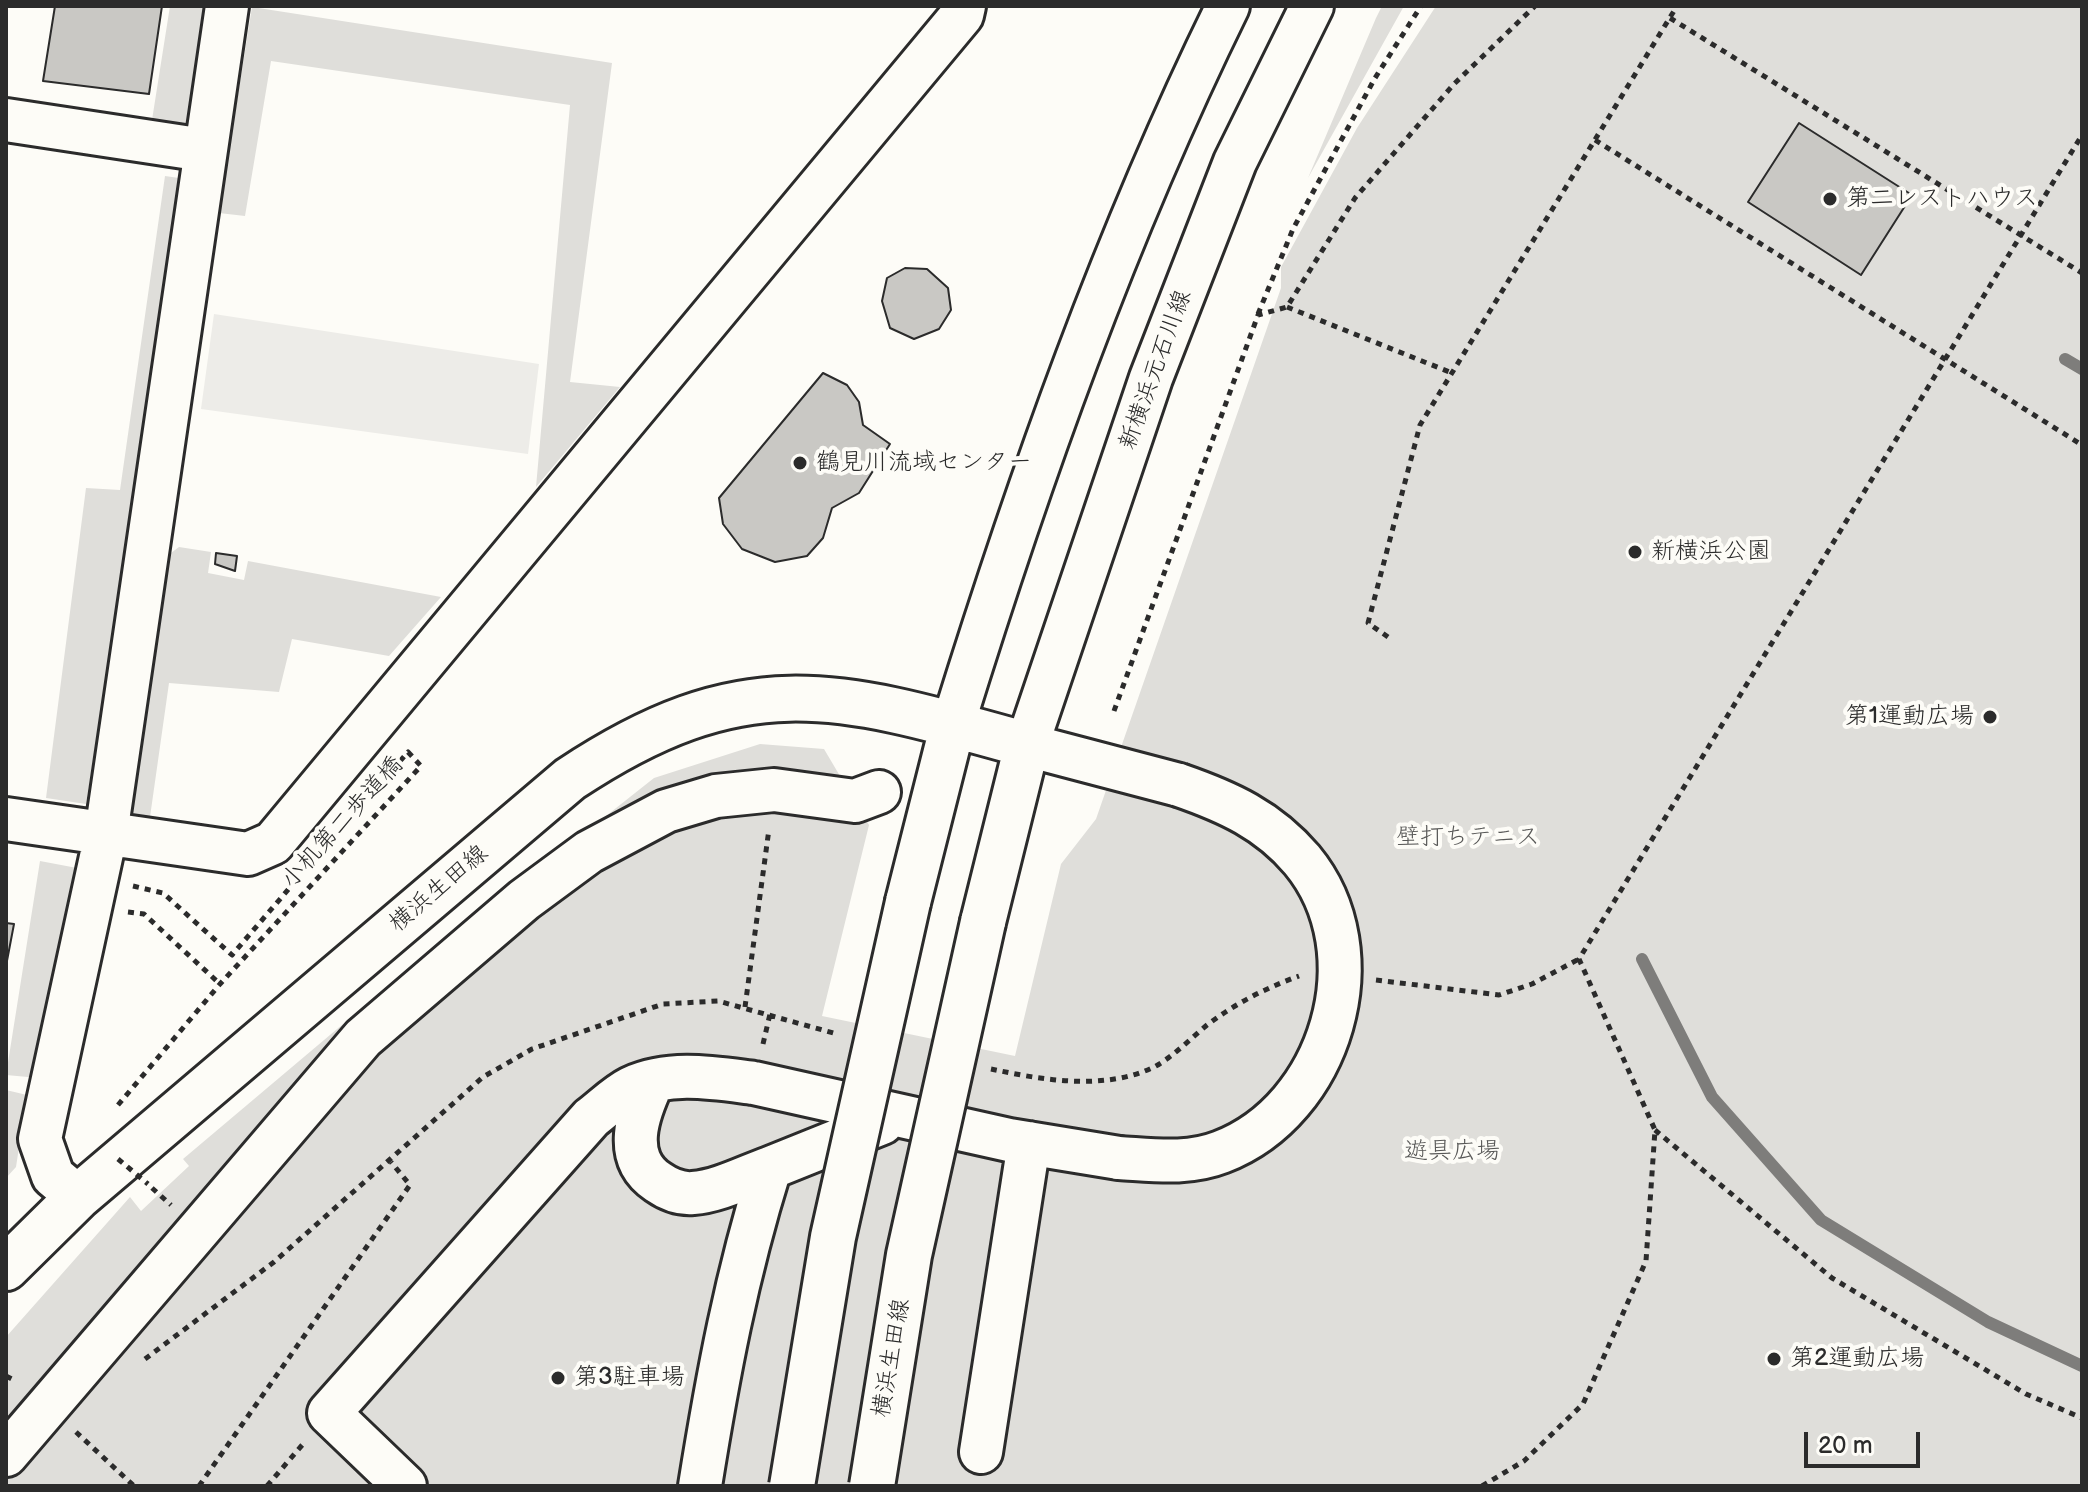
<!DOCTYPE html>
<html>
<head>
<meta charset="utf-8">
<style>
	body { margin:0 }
	#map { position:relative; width:2088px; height:1492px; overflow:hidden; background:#fdfcf7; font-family:"Balsamiq Sans",sans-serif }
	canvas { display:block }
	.frame { position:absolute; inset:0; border:8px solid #2b2b2b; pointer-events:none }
	.scale { position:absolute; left:1804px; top:1432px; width:116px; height:36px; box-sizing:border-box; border:4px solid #2b2b2b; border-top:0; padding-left:10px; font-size:24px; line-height:28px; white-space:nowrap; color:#2b2b2b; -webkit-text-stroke:6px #fdfcf7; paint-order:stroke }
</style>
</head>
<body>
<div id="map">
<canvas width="2088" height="1492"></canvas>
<div class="frame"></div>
<div class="scale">20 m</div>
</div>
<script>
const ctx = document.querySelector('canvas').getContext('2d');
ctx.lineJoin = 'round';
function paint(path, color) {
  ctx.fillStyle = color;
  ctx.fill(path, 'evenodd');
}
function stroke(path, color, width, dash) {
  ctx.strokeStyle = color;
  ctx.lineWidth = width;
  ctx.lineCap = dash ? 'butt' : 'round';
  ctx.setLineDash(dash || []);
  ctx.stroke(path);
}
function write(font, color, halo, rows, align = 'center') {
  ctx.font = font + ' "Balsamiq Sans","Klee One",sans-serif';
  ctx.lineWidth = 8;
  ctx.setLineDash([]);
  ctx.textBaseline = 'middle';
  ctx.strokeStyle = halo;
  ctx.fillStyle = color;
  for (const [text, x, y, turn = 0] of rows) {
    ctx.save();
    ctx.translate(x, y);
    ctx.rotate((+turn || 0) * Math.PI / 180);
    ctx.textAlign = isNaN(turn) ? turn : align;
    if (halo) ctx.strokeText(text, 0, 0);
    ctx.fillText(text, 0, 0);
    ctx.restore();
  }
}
const built = new Path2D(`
	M214,314L539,364L528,454L201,409Z`);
const green = new Path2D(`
	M170,6H209L192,132L152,120Z
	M1382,6H1404L1308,178L1376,18Z
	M1436,6H2082V1486H6V1337L130,1197L141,1211L189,1166L183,1159L343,1024L654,778L760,744L824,749L869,825L822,1016L1015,1056L1061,864L1096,819L1281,288V267L1357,128Z
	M252,7L612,63L570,382L620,387L536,487L570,105L271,61L245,216L219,213Z
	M165,176L186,179L86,804L46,798L86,488L120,490Z
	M179,547L211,552L208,573L244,580L248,561L441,597L389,656L292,639L279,692L169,683L150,817L130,823L124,803L163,559Z
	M40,861L77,868L39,1078L6,1075Z
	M6,1090L27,1095L16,1167L6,1178Z`);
const stream = new Path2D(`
	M2065,359L2082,369
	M1642,959L1712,1097L1821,1220L1988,1322L2082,1366`);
const building = new Path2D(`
	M55,6H162L149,94L43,81Z
	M1799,123L1912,195L1861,275L1748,202Z
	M905,268L927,269L948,288L951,310L939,329L914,339L890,328L882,301L887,278Z
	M823,373L847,385L859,402L863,425L890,444L859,493L832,508L823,538L807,556L775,562L742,549L723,524L719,498Z
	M216,553L237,556L235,571L215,564Z
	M6,923L14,924L6,966Z`);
const path = new Path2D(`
	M1670,18L2082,273
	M1595,140L2082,445
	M1287,307L1452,373
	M1258,314L1293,229L1375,78L1421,6
	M1388,637L1368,623L1420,425L1677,6
	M1114,711L1258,315L1287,307L1355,198L1454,84L1535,6
	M133,886L163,893L232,955L299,877
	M128,912L144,914L220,984
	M1376,980L1499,995L1532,984L1579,959
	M745,1007L769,829
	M763,1044L770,1014
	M991,1069C1043,1080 1104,1091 1154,1067C1173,1057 1191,1038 1207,1025C1236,1003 1266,988 1299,976
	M118,1105L220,984L421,766L408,752L366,800
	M1655,1130L1832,1278L2026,1394L2082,1418
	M152,1188L171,1205
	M145,1359L274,1262L483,1077L532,1049L663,1004L718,1001L837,1034
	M6,1376L16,1381
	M76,1432L134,1486
	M199,1486L410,1185L391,1162
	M267,1486L303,1444
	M1482,1486L1524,1461L1583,1404L1646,1261L1655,1130L1579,959L2082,135`);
const minor = new Path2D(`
	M6,120L204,150
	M953,724C1029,479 1115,236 1228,6
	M1179,785L1027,745L1151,378L1235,162L1312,6
	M6,819L248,854L273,843L962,15L964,6
	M653,1081C638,1113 621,1157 658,1182C668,1189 681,1194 693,1193C719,1191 745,1177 770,1168
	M78,1197L53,1176L40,1139L106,834L227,6
	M981,1452L1029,1143
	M6,1455L363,1038L524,900L589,852L666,811L716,796L774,790L855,801L879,792
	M405,1486L329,1413L591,1118C604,1108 617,1095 631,1088C670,1070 714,1078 754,1083L1009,1140L1119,1158
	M700,1486C718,1374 736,1277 770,1168L882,1123`);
const major = new Path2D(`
	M908,902L953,724
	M6,1268L78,1197L570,779C745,663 838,692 1027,745L983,922`);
const pathBridge = new Path2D(`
	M118,1159L148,1184`);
const minorBridge = new Path2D(`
	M1119,1158C1154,1160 1188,1165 1221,1152C1331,1110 1379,953 1302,860C1268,820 1228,802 1179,785`);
const majorBridge = new Path2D(`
	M792,1486L833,1237L908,902
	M872,1486L909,1255L983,922`);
const markers = [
	[1830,199,8,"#2b2b2b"],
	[800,463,8,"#2b2b2b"],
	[1635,552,8,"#2b2b2b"],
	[1990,717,8,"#2b2b2b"],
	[1774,1359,8,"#2b2b2b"],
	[558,1378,8,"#2b2b2b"]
];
const poiNames = [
	["第二レストハウス",1846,199],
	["鶴見川流域センター",816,463],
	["新横浜公園",1651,552],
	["第1運動広場",1974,717,"right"],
	["第2運動広場",1790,1359],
	["第3駐車場",574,1378]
];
const streetNames = [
	["新横浜元石川線",1156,370,-70],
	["小机第二歩道橋",343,823,-48],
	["横浜生田線",439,889,-40],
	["横浜生田線",892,1358,-80]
];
const parkNames = [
	["壁打ちテニス",1468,838],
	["遊具広場",1452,1152]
];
paint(built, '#edece8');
paint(green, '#dfdeda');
stroke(stream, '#7e7d7b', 12);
paint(building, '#c9c8c4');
stroke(building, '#2b2b2b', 2);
stroke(minor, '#2b2b2b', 48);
stroke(major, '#2b2b2b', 50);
stroke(path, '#2b2b2b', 5, [6, 6]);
stroke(minor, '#fdfcf7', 42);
stroke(major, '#fdfcf7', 44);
stroke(minorBridge, '#2b2b2b', 48, []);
stroke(majorBridge, '#2b2b2b', 50, []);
stroke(pathBridge, '#2b2b2b', 5, [6, 6]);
stroke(minorBridge, '#fdfcf7', 42);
stroke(majorBridge, '#fdfcf7', 44);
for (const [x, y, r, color] of markers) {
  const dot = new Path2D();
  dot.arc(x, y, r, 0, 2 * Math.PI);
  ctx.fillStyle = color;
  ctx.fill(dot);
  stroke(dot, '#fdfcf7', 3);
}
write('24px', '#2b2b2b', '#fdfcf7', poiNames, 'left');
write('24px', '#2b2b2b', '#fdfcf7', streetNames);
write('24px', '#585857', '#fdfcf7', parkNames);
</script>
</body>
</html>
